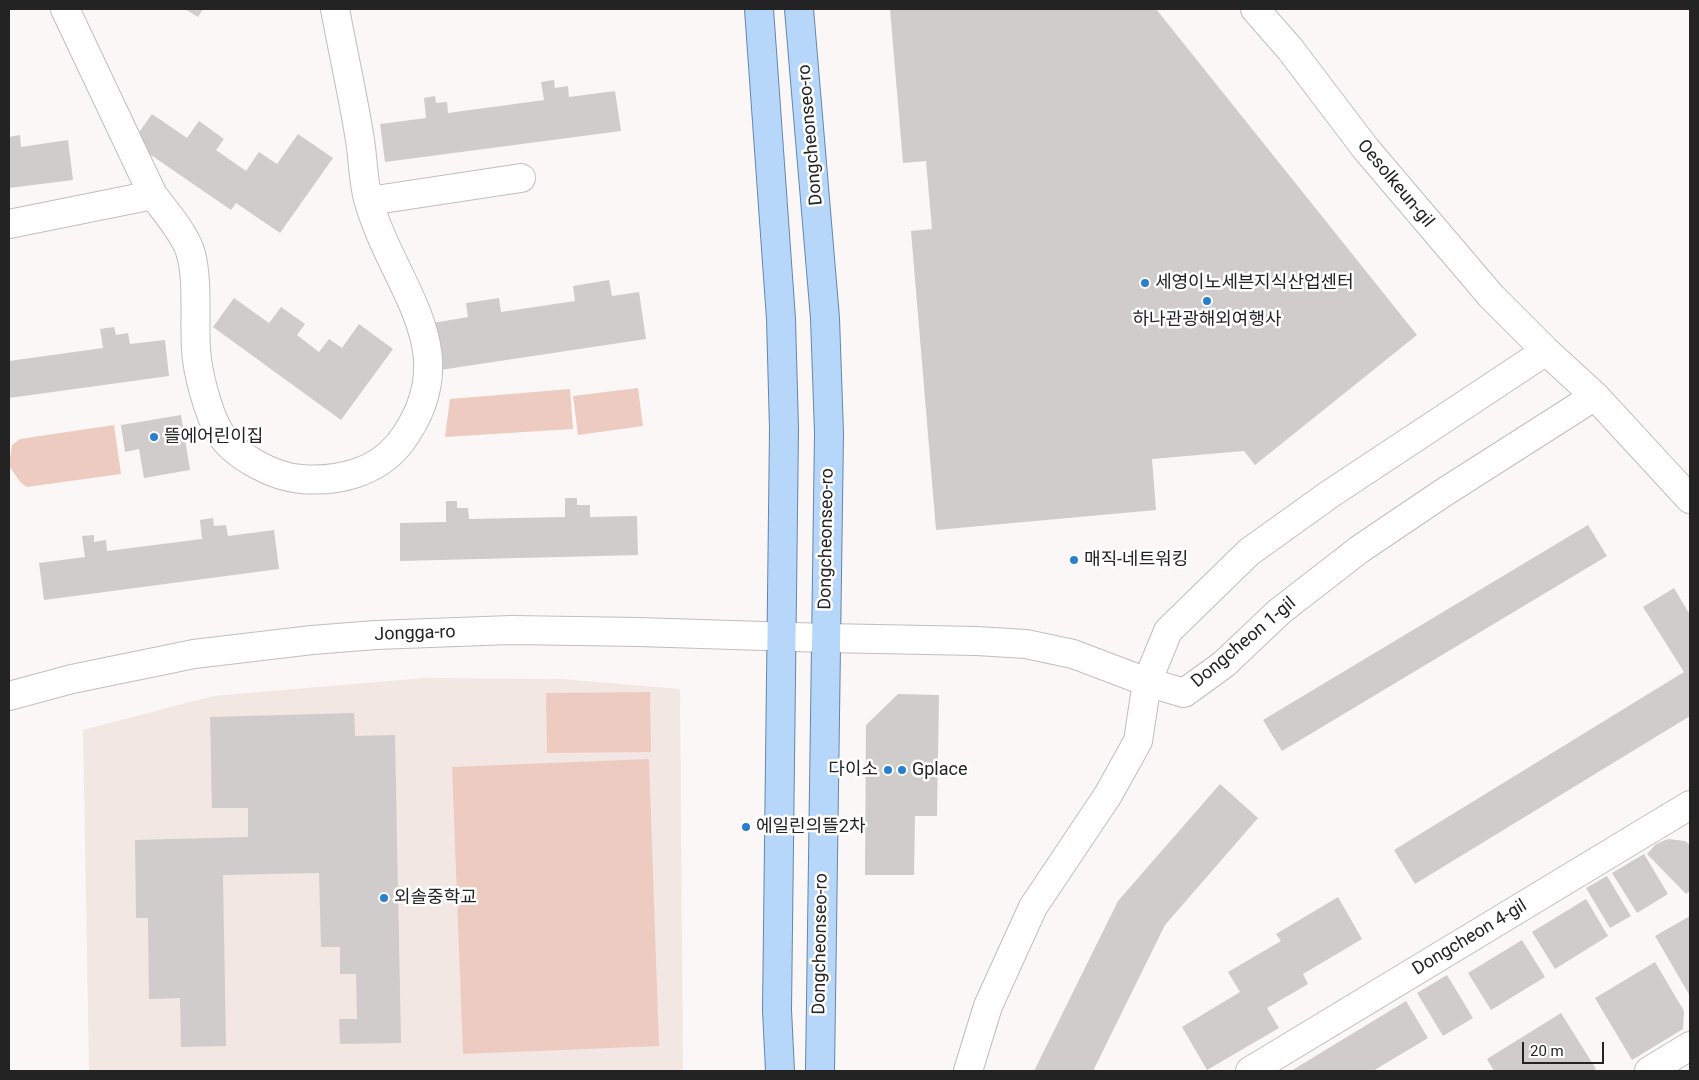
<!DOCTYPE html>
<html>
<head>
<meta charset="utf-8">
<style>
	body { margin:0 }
	#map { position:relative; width:1699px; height:1080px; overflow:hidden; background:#fbf7f6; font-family:Roboto,sans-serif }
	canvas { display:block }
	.frame { position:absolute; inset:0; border:10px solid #242323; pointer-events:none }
	.scale { position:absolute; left:1522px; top:1042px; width:82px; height:22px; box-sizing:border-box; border:2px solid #242323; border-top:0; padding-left:6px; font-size:15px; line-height:18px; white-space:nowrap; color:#242323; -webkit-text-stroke:4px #fff; paint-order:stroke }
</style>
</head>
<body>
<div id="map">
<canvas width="1699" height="1080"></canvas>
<div class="frame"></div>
<div class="scale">20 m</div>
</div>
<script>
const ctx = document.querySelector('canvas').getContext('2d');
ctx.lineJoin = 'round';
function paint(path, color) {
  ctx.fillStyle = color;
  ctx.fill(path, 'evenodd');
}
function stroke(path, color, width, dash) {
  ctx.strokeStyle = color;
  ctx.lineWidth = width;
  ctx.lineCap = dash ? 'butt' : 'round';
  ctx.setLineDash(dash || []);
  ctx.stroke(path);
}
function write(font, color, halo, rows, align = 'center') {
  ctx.font = font + ' Roboto,"Noto Sans KR",sans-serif';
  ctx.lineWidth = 5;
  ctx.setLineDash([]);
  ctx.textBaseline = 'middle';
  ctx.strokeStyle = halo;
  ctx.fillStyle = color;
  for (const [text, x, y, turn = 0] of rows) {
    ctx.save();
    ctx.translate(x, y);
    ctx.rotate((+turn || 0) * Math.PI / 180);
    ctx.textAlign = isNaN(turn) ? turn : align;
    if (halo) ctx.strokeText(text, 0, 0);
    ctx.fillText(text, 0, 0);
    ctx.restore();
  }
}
const built = new Path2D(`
	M424,678L562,679L680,689L683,1071H89L83,730L213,696Z`);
const green = new Path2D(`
	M638,388L643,426L578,435L573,396Z
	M570,389L573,429L445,437L450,399Z
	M114,425L121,474L27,487L21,483L9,466L12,445L20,439Z
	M650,692L651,752L547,753L546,693Z
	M649,759L659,1046L463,1054L452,767Z`);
const building = new Path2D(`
	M185,9H203L198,17Z
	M890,9H1156L1417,335L1255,465L1244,451L1152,459L1156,510L936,530L911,231L932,229L926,161L903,163Z
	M554,80L555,88L568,86L569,97L615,91L621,131L385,162L380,124L426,118L424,98L435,96L436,103L447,102L448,113L544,100L541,82Z
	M152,114L187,138L199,121L224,139L216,150L246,171L259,152L277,164L298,134L333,158L280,233L236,203L231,210L132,142Z
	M20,135L21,147L68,140L73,180L9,188V137Z
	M609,280L612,296L639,292L646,339L440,370L433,323L468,317L466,303L499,298L501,312L575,301L573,286Z
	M234,298L269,323L281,307L305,324L297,335L319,352L329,339L342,348L359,324L393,349L341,420L213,327Z
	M114,327L116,335L128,333L130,344L165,340L169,376L9,398V361L103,348L100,329Z
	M181,415L190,470L144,478L139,449L125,452L121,425Z
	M565,498H577V505H590V517L637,516L638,555L400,561V523L446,522V501H457V508H468L469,519L565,517Z
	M213,518L214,526L226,525L228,536L274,530L279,569L44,600L39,563L85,557L82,536L94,535V542L106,540L107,551L202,539L200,520Z
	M1588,525L1607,556L1282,751L1263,720Z
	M1674,588L1690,615V716L1415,884L1394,850L1684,672L1643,607Z
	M898,694L939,695L937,816H915L914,875H865L866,725Z
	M354,713L355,736L395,735L401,1043L340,1044L339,1019H357L356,974H340V947H321L319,873L223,875L226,1046L181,1047L180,998L149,999L148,918H136L135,840L248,837V808H212L210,717Z
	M1220,784L1258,818L1165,925L1093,1071H1034L1118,901Z
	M1668,839L1685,841L1690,845V891L1686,894L1647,854L1656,844Z
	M1644,854L1668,894L1637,913L1612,873Z
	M1607,876L1631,916L1610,928L1586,888Z
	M1338,897L1362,939L1303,974L1308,984L1267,1008L1279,1028L1207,1070L1182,1027L1240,992L1228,972L1281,941L1276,934Z
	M1586,899L1608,936L1555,969L1532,932Z
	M1690,916V996L1655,936Z
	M1522,940L1545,977L1491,1010L1468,973Z
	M1655,962L1684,1011L1683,1029L1632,1060L1595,998Z
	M1447,975L1473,1018L1443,1036L1417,993Z
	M1406,1001L1428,1038L1373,1071H1291Z
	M1561,1013L1596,1069L1592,1071H1494L1487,1059Z`);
const minor = new Path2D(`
	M65,9L153,195C165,211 181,229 189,248C199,274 194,321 196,349C197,371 208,414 220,433C234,456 274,477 301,479C338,482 376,473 400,443C469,351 393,289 368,199C363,180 363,159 360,140C353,96 343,52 335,9
	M1255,9L1290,49L1366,149L1491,296L1546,351L1595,396L1690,499
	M369,201L521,178
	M9,224L153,195
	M9,696L72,679L194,654L312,640L376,635L511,630L639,632L826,638L977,641L1026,644L1073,654L1147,682L1184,693L1224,664L1280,611L1360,549L1443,493L1595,396
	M968,1071L988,1006L1033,907L1108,795L1138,741L1147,682L1168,631L1249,552L1330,494L1546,351
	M1250,1071L1690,805
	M1649,1071L1690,1046`);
const major = new Path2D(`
	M759,9L781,319L784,429L777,1010L780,1071
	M799,9L825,318L829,433L820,1071`);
const markers = [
	[1145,283,5,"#297fcd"],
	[1207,301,5,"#297fcd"],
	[154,437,5,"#297fcd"],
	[1074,560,5,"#297fcd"],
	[888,770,5,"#297fcd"],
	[902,770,5,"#297fcd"],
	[746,827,5,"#297fcd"],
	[384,898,5,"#297fcd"]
];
const streetNames = [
	["Dongcheonseo-ro",811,135,-95],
	["Oesolkeun-gil",1395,184,50],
	["Dongcheonseo-ro",827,539,-89],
	["Jongga-ro",415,634,-2],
	["Dongcheon 1-gil",1244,643,-40],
	["Dongcheon 4-gil",1470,938,-31],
	["Dongcheonseo-ro",821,944,-89]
];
const poiNames = [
	["세영이노세븐지식산업센터",1155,283],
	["하나관광해외여행사",1207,320,"center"],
	["뜰에어린이집",164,437],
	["매직-네트워킹",1084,560],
	["다이소",878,770,"right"],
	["Gplace",912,770],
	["에일린의뜰2차",756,827],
	["외솔중학교",394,898]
];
paint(built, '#f3e7e3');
paint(green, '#edcbc1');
paint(building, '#cfcccb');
stroke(minor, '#c1bebd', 30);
stroke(major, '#6386ac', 30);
stroke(minor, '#fff', 28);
stroke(major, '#b6d7fa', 28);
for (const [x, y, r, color] of markers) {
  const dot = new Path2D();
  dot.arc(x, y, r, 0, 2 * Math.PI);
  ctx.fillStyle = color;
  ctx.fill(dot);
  stroke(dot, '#fff', 2);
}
write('18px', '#242323', '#fff', streetNames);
write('18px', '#242323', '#fff', poiNames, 'left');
</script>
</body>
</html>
